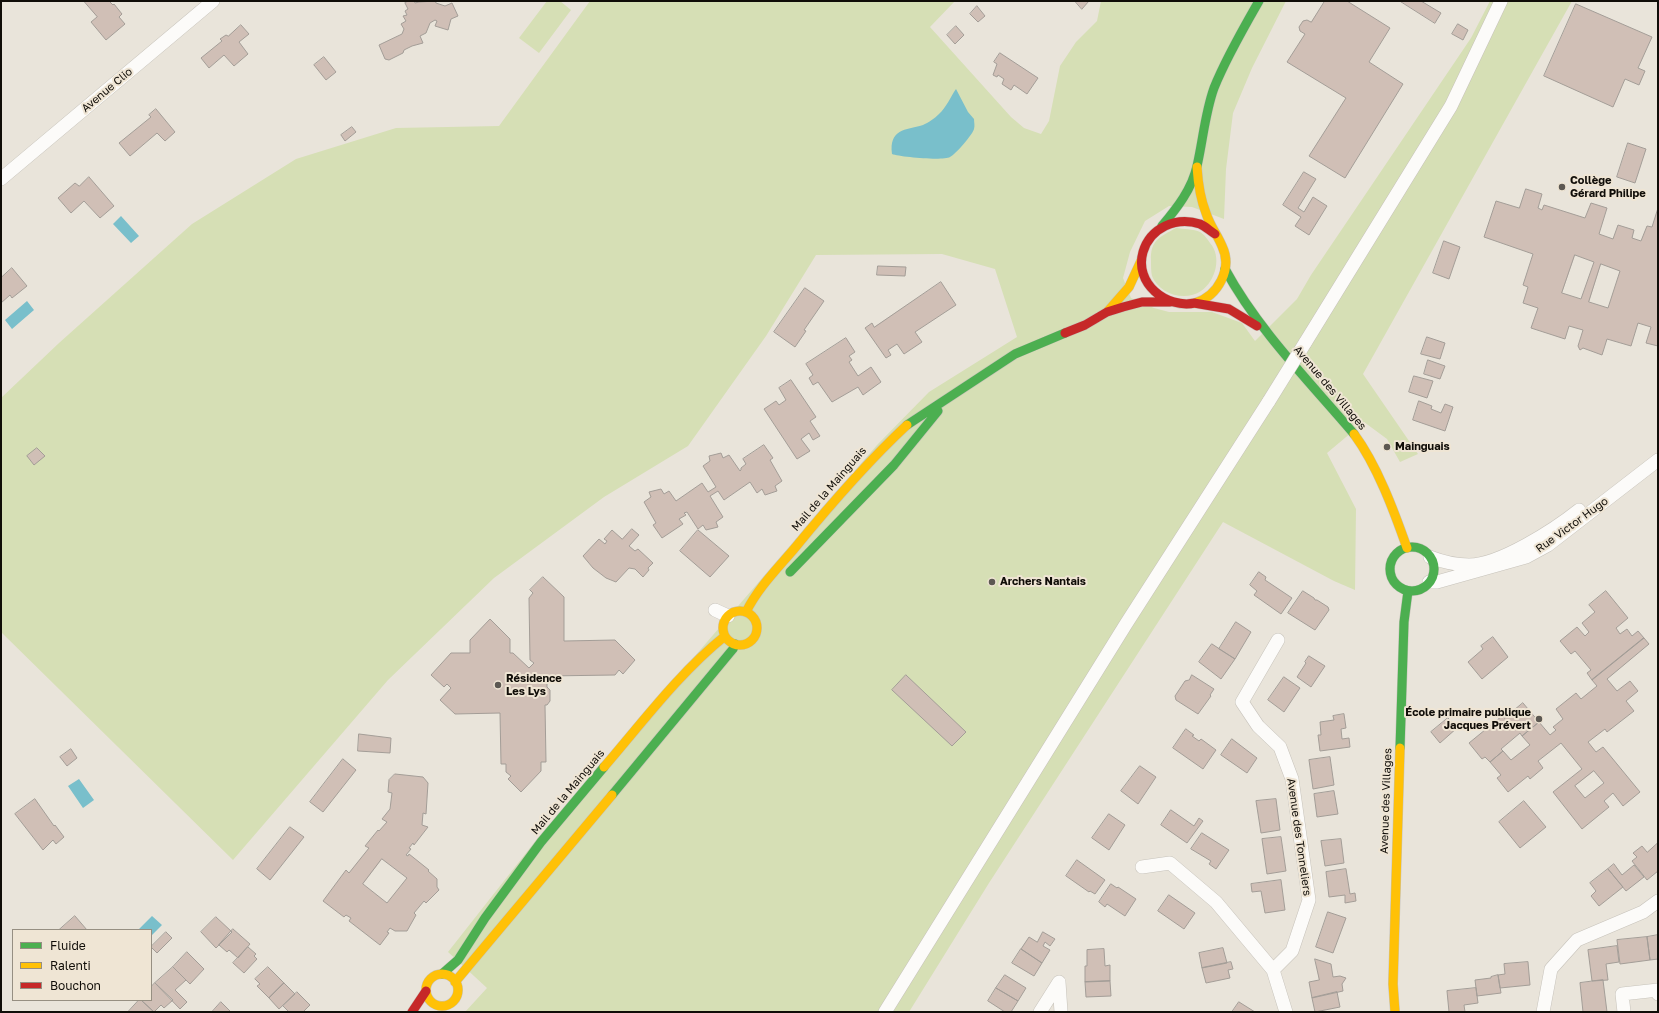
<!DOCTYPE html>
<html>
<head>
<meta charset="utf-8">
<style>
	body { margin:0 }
	#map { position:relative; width:1659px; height:1013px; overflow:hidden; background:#e9e4da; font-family:"Golos Text",sans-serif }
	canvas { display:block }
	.frame { position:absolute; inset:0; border:2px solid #100d08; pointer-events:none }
	.legend { position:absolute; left:12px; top:929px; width:140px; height:72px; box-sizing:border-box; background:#efe5d4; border:1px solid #968f82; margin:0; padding:5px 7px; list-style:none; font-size:12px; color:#100d08 }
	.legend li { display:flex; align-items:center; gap:8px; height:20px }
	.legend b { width:20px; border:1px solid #968f82 }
</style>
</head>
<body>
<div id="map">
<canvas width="1659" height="1013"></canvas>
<div class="frame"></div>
<ul class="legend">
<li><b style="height:5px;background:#4caf50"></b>Fluide</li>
<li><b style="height:5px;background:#ffc107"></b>Ralenti</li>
<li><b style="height:5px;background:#c62828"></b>Bouchon</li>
</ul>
</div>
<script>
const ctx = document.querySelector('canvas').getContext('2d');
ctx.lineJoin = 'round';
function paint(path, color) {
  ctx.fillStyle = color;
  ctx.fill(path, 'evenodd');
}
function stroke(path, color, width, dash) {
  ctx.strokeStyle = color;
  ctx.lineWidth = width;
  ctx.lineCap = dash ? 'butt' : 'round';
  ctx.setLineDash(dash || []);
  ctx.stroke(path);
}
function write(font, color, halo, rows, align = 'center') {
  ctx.font = font + ' "Golos Text",sans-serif';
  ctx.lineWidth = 4;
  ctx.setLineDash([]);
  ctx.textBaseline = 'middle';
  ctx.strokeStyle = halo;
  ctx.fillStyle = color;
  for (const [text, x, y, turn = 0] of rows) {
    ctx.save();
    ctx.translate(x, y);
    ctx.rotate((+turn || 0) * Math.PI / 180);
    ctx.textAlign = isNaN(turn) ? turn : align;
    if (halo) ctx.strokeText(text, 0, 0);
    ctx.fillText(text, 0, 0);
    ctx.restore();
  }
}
const green = new Path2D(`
	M547,1H560L571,10L539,53L519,38Z
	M590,1H955L930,27L1011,117L1024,128L1041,134L1049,121L1060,66L1076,42L1097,21L1101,1H1286L1252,68L1233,113L1226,169L1224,219L1192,207L1169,206L1145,221L1130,252L1123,278L1131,298L1154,308L1169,312H1212L1242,323L1255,341L1297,299L1311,275L1471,38L1490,1H1572L1363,374L1418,454L1400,462L1387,439L1364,422L1327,453L1356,509L1355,590L1334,581L1223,522L989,883L909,1012H465L487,988L448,952L537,839L877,445L929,392L1017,337L995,269L942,254L816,255L766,336L688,446L604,497L494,578L388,680L233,860L1,632V398L59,343L192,224L296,159L396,128L499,126Z
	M1176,228C1183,229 1194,229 1200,232C1204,234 1208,240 1210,243C1222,256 1216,281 1201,291C1185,302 1159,294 1152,276C1151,272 1151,266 1151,261C1150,240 1160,237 1176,228Z`);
const water = new Path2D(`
	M956,89L968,112L974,119C974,122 975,126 974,129C973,134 956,154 950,157C943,161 900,157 892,154C889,129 905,130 923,125C928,123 935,118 939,114C946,108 951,96 956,89Z
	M121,216L139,236L131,243L113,224Z
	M27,301L34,310L12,329L5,320Z
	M79,779L94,800L83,808L68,786Z
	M152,916L162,925L151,936V930H138Z`);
const building = new Path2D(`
	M84,1H109L113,5L114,4L122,14L119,17L125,24L106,40L91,22L97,17Z
	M409,1H414L415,3L419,2L435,1L436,3L445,6L452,3L458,16L451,19L448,30L435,26L437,21L435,20L430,23L426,33L420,36L423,43L412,46L404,50L403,53L389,60L385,59L379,45L402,34L404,29L401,24L406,21L403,16L407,15L405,11L408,9L405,3Z
	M1075,1H1089L1082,9Z
	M1325,1H1347L1390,28L1369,62L1403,84L1345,178L1309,156L1346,98L1287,62L1305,34L1300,31L1299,27L1303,21L1307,20L1311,22Z
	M1400,1H1421L1441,13L1435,23Z
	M1576,4L1652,37L1638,68L1645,71L1639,85L1625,79L1613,107L1544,76Z
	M977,6L985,16L978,22L970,14Z
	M1458,24L1468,30L1463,40L1452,34Z
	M241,25L249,34L239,42L248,54L234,66L224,55L209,68L201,58L222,41L220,39L226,35L228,36Z
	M956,26L964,35L955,44L947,35Z
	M1000,53L1038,78L1027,94L1014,85L1011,90L1002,84L1004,79L998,75L997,77L993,75L997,64L994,62Z
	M324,57L336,72L326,80L314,65Z
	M156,109L175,132L165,141L157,133L130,156L119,143L151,117L149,115Z
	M352,127L356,132L345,141L341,135Z
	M1628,143L1646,149L1635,183L1617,177Z
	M1304,172L1316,179L1298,208L1304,212L1313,197L1327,206L1309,235L1295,226L1301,217L1283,205Z
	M89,177L114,206L100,218L84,201L71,213L58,198L75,183L79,186Z
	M1526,189L1542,194L1538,208L1542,210L1544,205L1585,218L1591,203L1607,208L1599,234L1613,239L1618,225L1634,230L1632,238L1641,241L1647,226L1652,227L1658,208V346L1646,343L1651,327L1638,323L1631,346L1607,339L1602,355L1583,348L1580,350L1578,346L1583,330L1569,326L1565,339L1531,328L1538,308L1523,303L1528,287L1523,285L1533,254L1484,237L1496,201L1519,208ZM1575,255L1594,262L1581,299L1562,293ZM1601,264L1620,271L1608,308L1589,302Z
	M1444,241L1460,247L1449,279L1433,273Z
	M878,266L906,267L905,276L877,275Z
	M12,268L27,286L12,298L10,295L1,303V278Z
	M941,282L956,305L915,332L922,342L904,354L897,344L888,350L891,355L886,358L865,328L872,323L874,327Z
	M805,288L824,301L804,330L806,331L795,347L774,332Z
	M1427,337L1445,343L1440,359L1421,354Z
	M846,338L855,352L849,356L852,360L849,362L858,376L871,367L881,382L863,395L858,387L832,402L818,382L813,385L809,378L813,375L806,364Z
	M1428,360L1445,366L1440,379L1424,374Z
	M1414,376L1433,381L1427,398L1409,392Z
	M791,380L816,417L810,421L820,436L813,440L809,433L801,439L810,451L797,459L764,409L776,401L779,405L786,400L779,388Z
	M1419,401L1432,406L1431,409L1441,413L1445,404L1453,407L1445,431L1413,420Z
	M764,445L773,458L770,460L782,481L775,486L777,491L765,495L762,489L757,493L750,482L724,500L718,491L710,496L723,517L716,522L718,527L706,530L703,525L698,529L687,512L684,513L686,515L679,519L683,524L662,538L653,525L656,523L644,502L651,497L649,492L661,489L664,494L669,491L676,501L702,483L708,492L716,487L703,466L710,461L709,456L721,453L723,458L729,455L740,471L741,470V468L746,464L743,459Z
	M37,448L45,456L34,465L27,456Z
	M632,529L639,535L629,546L635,551L638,549L653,563L648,568L649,570L643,577L635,569L629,568L616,582L606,578L593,568L583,556L599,539L605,544L607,541L604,539L612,530L622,539Z
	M698,530L729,556L710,577L680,551Z
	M1259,572L1266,577L1265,580L1292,598L1281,614L1254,595L1257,591L1250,585Z
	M543,577L564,597V641L615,640L635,660L623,674L619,670L615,675L547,676V687L550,690V701L547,705H545L546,762H541V771L521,792L508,779L511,776L506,772V764H501L500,713L455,714L440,700L451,688L447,684L444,687L431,675L451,653H470V640L490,619L510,639V653H513L529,668L534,663L530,660L529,598L533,593L530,590Z
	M1303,591L1314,598L1315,600H1317L1328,607L1329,610L1315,630L1288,613Z
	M1606,591L1628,618L1616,628L1620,634L1627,629L1632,636L1638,631L1644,638L1592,680L1587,673L1591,670L1575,651L1571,654L1560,641L1577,627L1585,636L1589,632L1582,623L1595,612L1589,605Z
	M1236,622L1251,632L1235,659L1219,649Z
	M1493,637L1508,657L1482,679L1468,662L1483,649L1481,646Z
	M1644,638L1649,644L1607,679L1617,691L1630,681L1638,691L1626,701L1634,711L1607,732L1605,729L1588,742L1596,752L1603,747L1640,792L1623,806L1613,793L1604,801L1609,807L1582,829L1553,792L1582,769L1561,743L1538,761L1543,768L1530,779L1528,776L1508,792L1497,778L1501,775L1490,762L1503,751L1511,760L1530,745L1522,736L1539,722L1550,735L1556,730L1553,727L1563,719L1556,709L1576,693L1581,699L1597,686L1592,680ZM1594,771L1604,783L1585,798L1575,786Z
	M1212,644L1235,659L1221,679L1199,662Z
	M1309,656L1325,666L1311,687L1297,677L1306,663L1305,662Z
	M906,675L966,732L952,746L892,690Z
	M1192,675L1214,689L1210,695L1211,696L1198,714L1176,700L1175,696L1185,681L1189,680Z
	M1284,677L1300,688L1284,712L1268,700Z
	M1523,703L1539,722L1522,736L1520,733L1501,749L1503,751L1490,762L1485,757L1482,759L1469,743L1502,716L1504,718Z
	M1344,714L1346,728L1341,729L1342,739L1349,738L1350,747L1320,751L1318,735H1321L1320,722L1334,720L1333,716Z
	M1448,718L1457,728L1440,743L1431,732Z
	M1186,729L1194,735L1192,736L1199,741L1201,739L1216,750L1203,769L1173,748Z
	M359,734L391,738L390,753L358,751Z
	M1232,739L1257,758L1247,773L1221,755Z
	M71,749L77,758L67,766L60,757Z
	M1330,757L1334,785L1313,789L1309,760Z
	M343,759L356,770L323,812L310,802Z
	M1140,766L1156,777L1138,804L1121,791Z
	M395,774L423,777L428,783L426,814L423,813L422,825L428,827L414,845L413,843L409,848L411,849L406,855L408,856L409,854L429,870L428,871L437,879V887L439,890L426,903L424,901L414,913L416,915L407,931H395L390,928L387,932L389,933L380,945L349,921L351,918L346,915L344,917L323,901L346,870L349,873L369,848L365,846L378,830L379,831L387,822L382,819L390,809L392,793L388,792L389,780ZM382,859L407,878L387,903L363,884Z
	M1334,791L1338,814L1317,817L1314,794Z
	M35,799L54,826L55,825L64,837L56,844L53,840L43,850L15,814Z
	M1276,799L1280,830L1261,833L1256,801Z
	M1524,801L1546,827L1520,848L1499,822Z
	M1171,810L1194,826L1199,818L1203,821L1187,843L1161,825Z
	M1109,814L1125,825L1109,850L1092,838Z
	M290,827L304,837L270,880L257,869Z
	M1202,833L1229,850L1216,869L1209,864L1211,861L1191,849Z
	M1281,837L1286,871L1267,874L1262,839Z
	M1341,839L1344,863L1325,866L1321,841Z
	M1657,844L1658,846V871L1647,880L1632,861L1637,857L1633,853L1642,846L1647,852Z
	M1077,860L1105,880L1095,894L1090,891L1089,892L1066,876Z
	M1614,864L1622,875L1634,865L1644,877L1626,891L1608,869Z
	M1346,869L1350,894L1355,893L1356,901L1345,903V895L1329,897L1326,872Z
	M1608,869L1623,887L1599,906L1591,896L1596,891L1590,883Z
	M1281,880L1285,910L1265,913L1261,891L1252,892L1251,884Z
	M1111,884L1117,888L1118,887L1136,899L1125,916L1107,904L1105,907L1099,902Z
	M1169,895L1195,913L1184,929L1158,911Z
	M1328,912L1346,918L1333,953L1316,947Z
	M75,916L87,930H59Z
	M216,917L232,932L216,948L201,932Z
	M233,929L250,944L238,958L229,950L227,952L219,945Z
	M166,932L172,938L157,953L151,947Z
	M1043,932L1055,939L1050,946L1045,942L1043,946L1050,950L1042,963L1021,949L1029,937L1037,942Z
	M1658,935V959L1650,960L1647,937Z
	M1647,937L1650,960L1620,964L1617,940Z
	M1617,946L1619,962L1606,964L1608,980L1592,981L1588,950Z
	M248,947L256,954L254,956L257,959L244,973L233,963Z
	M1223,948L1227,963L1202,968L1199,953Z
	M1021,949L1042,963L1034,976L1012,963Z
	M1104,949L1105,966L1110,965V981L1085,982V966H1087V950Z
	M187,952L204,969L190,984L173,967Z
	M1315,959L1331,964L1333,977L1340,976L1346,978L1342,984L1343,991L1312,998L1309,982L1319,980Z
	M1231,962L1233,969L1228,970L1230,978L1206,983L1202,968Z
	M1528,962L1530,985L1500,988L1498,975L1505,974L1504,964Z
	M173,967L186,980L175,990L187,1002L180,1009L155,983Z
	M268,967L284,983L269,998L257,986L260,984L255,979Z
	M1005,975L1026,988L1018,1001L996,988Z
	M1498,975L1501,993L1477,996L1475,980L1491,978V977Z
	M1603,980L1607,1012H1583L1580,983Z
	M1110,981L1111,996L1086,997L1085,982Z
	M155,983L173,1000L164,1008L161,1005L154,1012L141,1000H151V987Z
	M284,983L295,994L279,1009L269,998Z
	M996,988L1018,1001L1011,1012H1005L988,1001Z
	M1476,988L1478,1003L1464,1005L1465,1012H1449L1447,991Z
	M297,992L310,1005L303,1012H289L283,1006Z
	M1337,992L1340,1007L1315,1012L1312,998Z
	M139,1000H141L154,1012H128Z
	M221,1002L230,1011L229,1012H212Z
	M1239,1002L1255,1012H1232Z`);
const street = new Path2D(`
	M1,179L213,1
	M1305,343L1451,106L1501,1
	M1430,557C1443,562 1455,565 1469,565C1500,565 1555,529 1579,510
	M1429,582H1437L1526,557L1548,545L1658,460
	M715,610L728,616
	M1278,640L1242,702L1258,726L1280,747L1292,779L1309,900L1292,951L1273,970L1286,1012
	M1142,867L1170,863L1216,902L1273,970
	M885,1012L1126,624L1269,401
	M1040,1012L1059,982L1061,1012
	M1543,1012L1551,969L1577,940L1643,912L1658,901
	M1624,1012L1622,994L1658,990V994`);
const fast = new Path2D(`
	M1162,226C1177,208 1192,189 1197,166C1203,140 1205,113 1214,88C1226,58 1243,29 1259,1
	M1225,269C1258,330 1309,381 1354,434
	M907,425L1015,354L1065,333
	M1390 569a22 22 0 1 1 44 0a22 22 0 1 1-44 0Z
	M790,572L894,465L938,411
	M1400,748L1404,622L1408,591
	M612,795L733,649L735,644
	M442,974L458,960L485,918L541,842L604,767`);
const slow = new Path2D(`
	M1195,303C1218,296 1233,269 1222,246C1217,234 1210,226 1206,213C1200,198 1198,182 1197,167
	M1108,311L1129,287L1141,261
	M1354,434C1377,465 1394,511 1407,548
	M723 628a17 17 0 1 1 34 0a17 17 0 1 1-34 0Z
	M746,612C758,588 777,569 794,549C830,505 866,463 907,425
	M604,767C642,723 679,673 725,636
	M426 990a16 16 0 1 1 32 0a16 16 0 1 1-32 0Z
	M455,982L612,795
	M1395,1012L1393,984L1400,748`);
const jam = new Path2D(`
	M1194,303L1229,309L1257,326
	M1195,303C1166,309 1134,283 1143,252C1150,228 1176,216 1200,224C1205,226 1210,231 1215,234
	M1065,333L1085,325L1107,312L1123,307L1142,302H1170
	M412,1012L426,991`);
const streetBridge = new Path2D(`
	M1269,401L1305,343`);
const markers = [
	[1562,187,4,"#5c5852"],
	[1387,447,4,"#5c5852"],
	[992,582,4,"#5c5852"],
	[498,685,4,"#5c5852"],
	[1539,719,4,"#5c5852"]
];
const streetNames = [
	["Avenue Clio",107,90,-40],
	["Avenue des Villages",1330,388,50],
	["Mail de la Mainguais",829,489,-49],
	["Rue Victor Hugo",1572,525,-36],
	["Mail de la Mainguais",568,792,-50],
	["Avenue des Villages",1386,801,-88],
	["Avenue des Tonneliers",1299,837,82]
];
const poiNames = [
	["Collège",1570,181],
	["Gérard Philipe",1570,194],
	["Mainguais",1395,447],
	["Archers Nantais",1000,582],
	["Résidence",506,679],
	["Les Lys",506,692],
	["École primaire publique",1531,713,"right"],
	["Jacques Prévert",1531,726,"right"]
];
paint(green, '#d6dfb5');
paint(water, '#79bfcb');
paint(building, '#d0bfb6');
stroke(building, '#a39d97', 1);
stroke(street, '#c6c2ba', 14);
stroke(fast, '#c6c2ba', 10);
stroke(slow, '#c6c2ba', 10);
stroke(jam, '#c6c2ba', 10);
stroke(street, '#fcfbf9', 13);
stroke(fast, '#4caf50', 9);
stroke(slow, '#ffc107', 9);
stroke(jam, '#c62828', 9);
stroke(streetBridge, '#c6c2ba', 14, []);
stroke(streetBridge, '#fcfbf9', 13);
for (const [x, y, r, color] of markers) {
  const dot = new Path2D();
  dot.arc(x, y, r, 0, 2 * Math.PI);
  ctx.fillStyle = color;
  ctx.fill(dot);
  stroke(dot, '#efe5d4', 1.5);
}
write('11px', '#100d08', '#efe5d4', streetNames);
write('bold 11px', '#100d08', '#efe5d4', poiNames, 'left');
</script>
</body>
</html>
